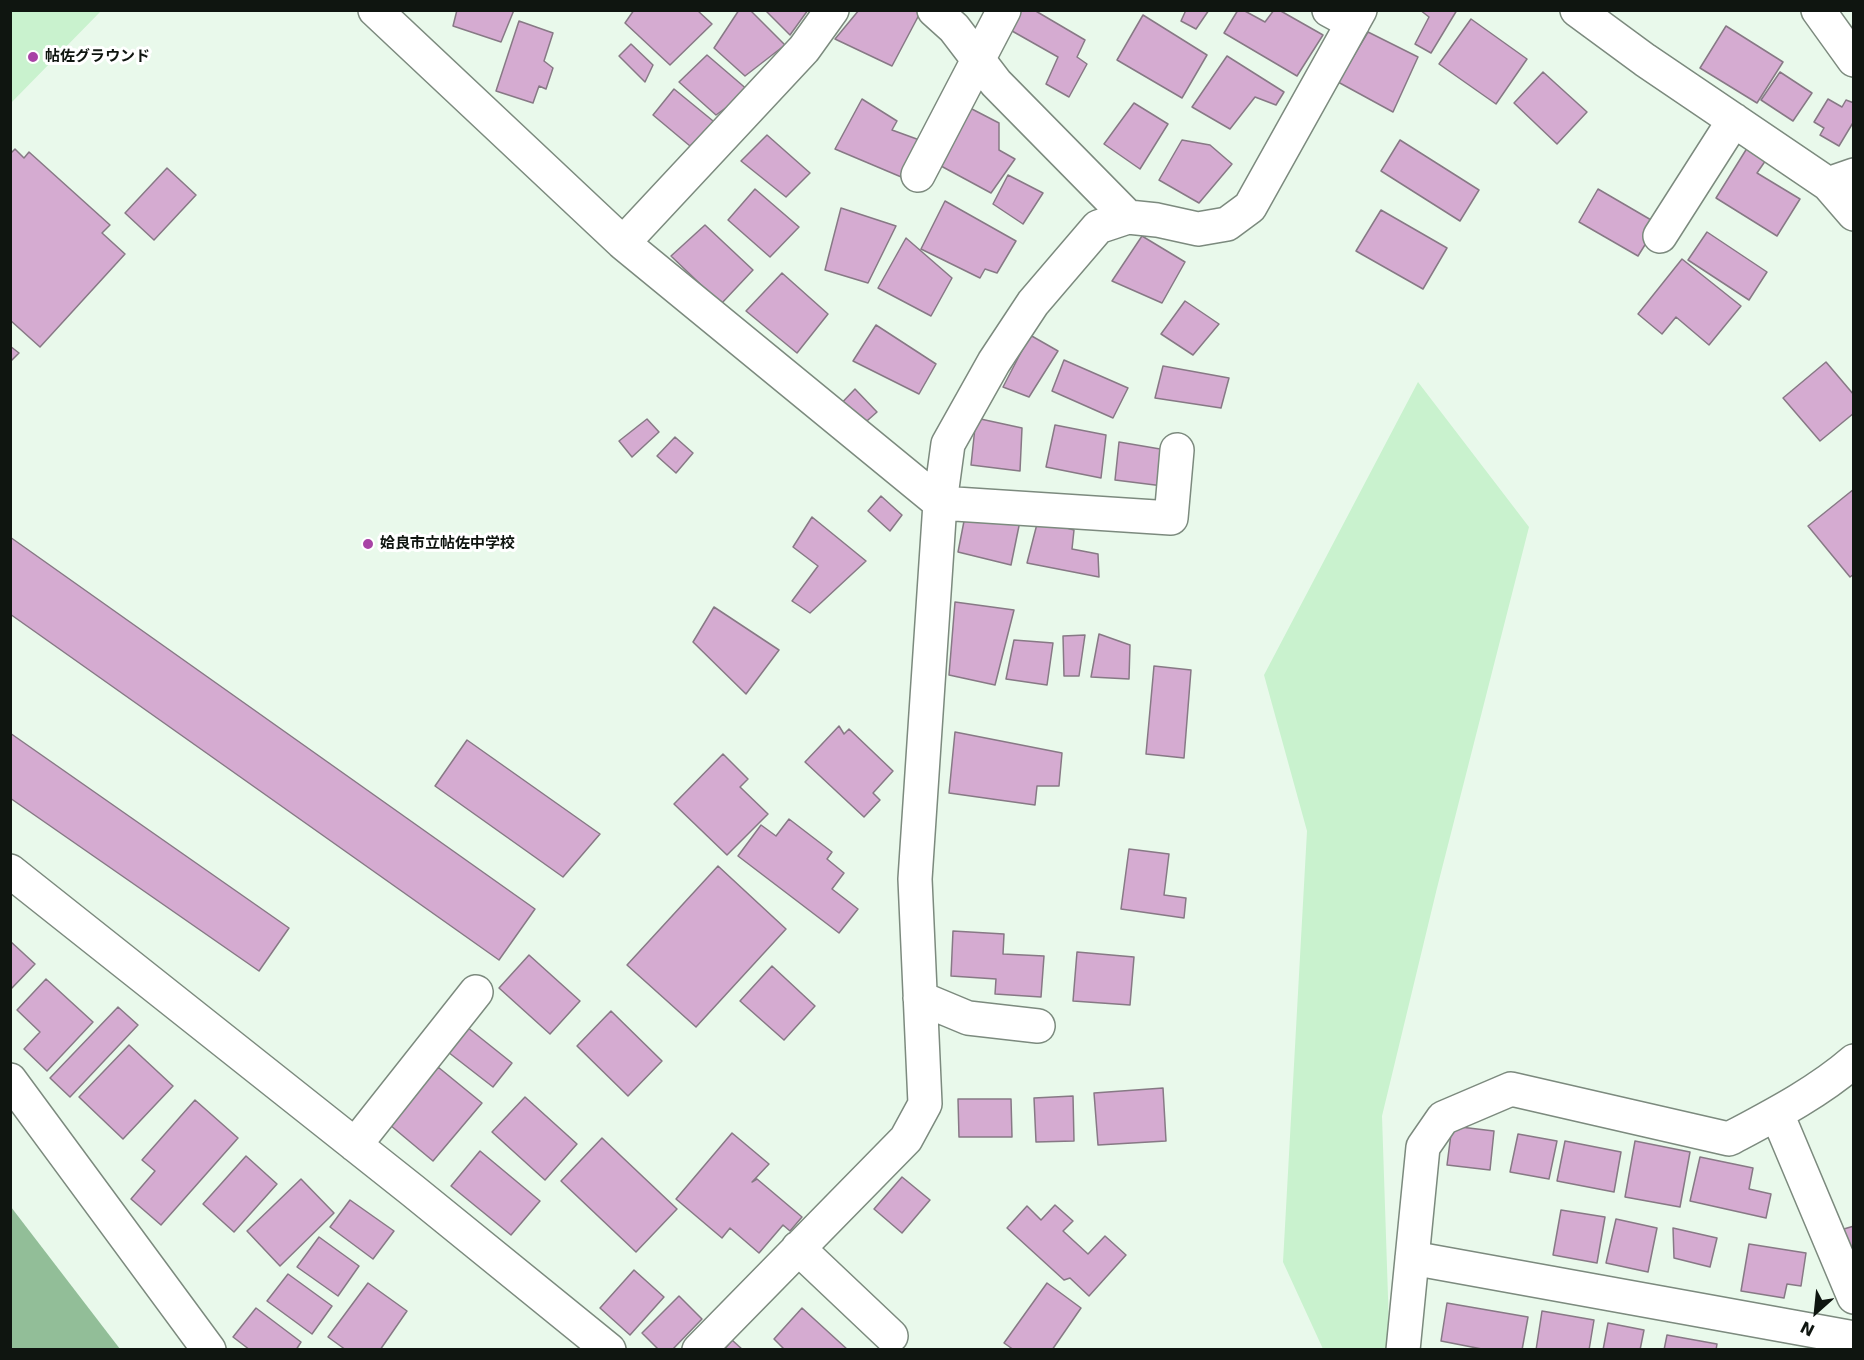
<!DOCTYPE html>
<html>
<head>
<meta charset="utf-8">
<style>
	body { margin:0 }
	#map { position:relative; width:1864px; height:1360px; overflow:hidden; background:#e9f9eb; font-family:"DejaVu Sans",sans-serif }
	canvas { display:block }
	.frame { position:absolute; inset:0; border:12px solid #0f1510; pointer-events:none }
	.north { position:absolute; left:1786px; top:1282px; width:60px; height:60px; -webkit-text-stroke:4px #fff; paint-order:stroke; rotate:207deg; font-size:16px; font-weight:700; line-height:24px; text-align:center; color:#0f1510 }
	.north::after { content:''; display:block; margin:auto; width:21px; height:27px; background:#0f1510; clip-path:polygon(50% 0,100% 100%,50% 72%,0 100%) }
</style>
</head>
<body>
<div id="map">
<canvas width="1864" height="1360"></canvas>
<div class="frame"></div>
<div class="north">N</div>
</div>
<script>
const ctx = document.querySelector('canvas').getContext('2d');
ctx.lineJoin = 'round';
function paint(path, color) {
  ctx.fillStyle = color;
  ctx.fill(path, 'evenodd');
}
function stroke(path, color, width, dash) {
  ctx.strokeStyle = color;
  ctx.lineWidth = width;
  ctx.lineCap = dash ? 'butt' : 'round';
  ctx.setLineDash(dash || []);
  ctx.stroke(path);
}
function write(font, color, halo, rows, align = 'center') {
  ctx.font = font + ' "DejaVu Sans","Noto Sans JP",sans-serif';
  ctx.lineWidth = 6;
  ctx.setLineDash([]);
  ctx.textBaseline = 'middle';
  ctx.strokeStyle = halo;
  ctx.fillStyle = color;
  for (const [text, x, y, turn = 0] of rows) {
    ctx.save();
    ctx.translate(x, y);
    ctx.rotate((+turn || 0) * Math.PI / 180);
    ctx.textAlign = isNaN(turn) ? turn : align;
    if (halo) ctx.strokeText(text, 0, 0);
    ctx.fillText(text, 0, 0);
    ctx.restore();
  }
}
const green = new Path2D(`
	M11,10L101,11L11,103L10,11Z
	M1418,382L1529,527L1437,888L1382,1116L1389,1327L1387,1349H1323L1283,1262L1307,831L1264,675Z`);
const water = new Path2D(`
	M11,1207L120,1349H11Z`);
const building = new Path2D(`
	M457,10H514L501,42L453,26Z
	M634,10H697L712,24L670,65L625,23Z
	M739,10H750L785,45L745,76L714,48Z
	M765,10H808L790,35Z
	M859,10H915L920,13L892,66L835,39Z
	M1012,10H1034L1085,40L1077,57L1087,64L1069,97L1046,84L1058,57L1005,27Z
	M1186,10H1209L1196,29L1181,21Z
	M1238,10H1243L1265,22L1274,10H1279L1323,35L1297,76L1224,33Z
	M1420,10H1457L1431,53L1415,44L1429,17Z
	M1143,15L1207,55L1182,98L1117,60Z
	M1471,19L1527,59L1496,104L1439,64Z
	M519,21L553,33L544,61L553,68L546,89L539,86L533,103L496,91Z
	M1726,26L1783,62L1757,103L1700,68Z
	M1368,32L1418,57L1393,112L1338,82Z
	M631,44L653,65L645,82L619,56Z
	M707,55L749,91L716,115L679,82Z
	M1227,56L1284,92L1276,105L1255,97L1230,129L1192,107Z
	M1543,72L1587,112L1557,144L1514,103Z
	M1780,72L1812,93L1793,121L1761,100Z
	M674,89L718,125L690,146L653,115Z
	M862,99L897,121L892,130L925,142L906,179L835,149Z
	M1828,99L1842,107L1846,100L1854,103V121L1839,146L1820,135L1824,128L1814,122Z
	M1134,103L1168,124L1140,169L1104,144Z
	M970,108L999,123V150L1015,159L991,193L941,166Z
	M767,135L810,173L786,197L741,161Z
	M1182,140L1210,145L1232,164L1199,203L1159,180Z
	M1400,140L1479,190L1460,221L1381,171Z
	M1749,145L1768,157L1757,173L1800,199L1777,236L1716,198Z
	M15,149L24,158L29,152L110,225L102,233L125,254L40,347L10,320V154Z
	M167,168L196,195L154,240L125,213Z
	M1008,175L1043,193L1023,224L993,204Z
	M755,189L799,227L770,257L728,220Z
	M1598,189L1658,224L1638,256L1579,222Z
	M945,201L1016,241L997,273L985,269L980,278L921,249Z
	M841,208L896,226L868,283L825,270Z
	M1381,210L1447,248L1423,289L1356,251Z
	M705,225L753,270L721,304L671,256Z
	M1707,232L1767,272L1749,300L1688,260Z
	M1142,236L1185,262L1162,303L1112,281Z
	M906,238L952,278L931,316L878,288Z
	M1682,259L1741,306L1709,345L1676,317L1662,334L1638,314Z
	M782,273L828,314L797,353L746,311Z
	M1185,301L1219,324L1193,355L1161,334Z
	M876,325L936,364L919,394L853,361Z
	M1030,335L1058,351L1029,397L1003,387Z
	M10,346L19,353L10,362Z
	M1064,360L1128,388L1113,418L1052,391Z
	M1826,362L1854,395V413L1820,441L1783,398Z
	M1163,366L1229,378L1221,408L1155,398Z
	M855,389L877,412L859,428L836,409Z
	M976,418L1022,428L1020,471L971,465Z
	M647,419L659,432L632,457L619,441Z
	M1055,425L1106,435L1101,478L1046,467Z
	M675,437L693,453L676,473L657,456Z
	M1119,442L1166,450L1163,486L1115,480Z
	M1854,489V574L1850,577L1808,526Z
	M881,496L902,515L890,531L868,511Z
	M965,516L1020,521L1011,565L958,552Z
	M812,517L866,561L810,613L792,601L818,566L793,547Z
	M1038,520L1074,530L1072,549L1098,554L1099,577L1027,563Z
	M10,537L535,909L499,960L10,614Z
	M955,602L1014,610L995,685L949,675Z
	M714,607L779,650L746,694L693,642Z
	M1099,634L1130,645L1129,679L1091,677Z
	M1085,635L1079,676H1064L1063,636Z
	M1014,640L1053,643L1047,685L1006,679Z
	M1154,666L1191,670L1184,758L1146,754Z
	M839,726L844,734L849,729L893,771L873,793L880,800L864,817L805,762Z
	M955,732L1062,753L1059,786H1037L1035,805L949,793Z
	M10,733L289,928L259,971L10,798Z
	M467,740L600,834L563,877L435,786Z
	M723,754L748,779L740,787L768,814L727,855L674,804Z
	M789,819L832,852L827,859L844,873L832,889L858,909L839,933L738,856L761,825L776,836Z
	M1129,849L1169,854L1164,895L1186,898L1184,918L1121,909Z
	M718,866L786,929L696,1027L627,965Z
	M953,931L1004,934L1003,954L1044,956L1041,997L995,994L996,979L951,976Z
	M10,941L35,964L11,989L10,988Z
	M1077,952L1134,957L1130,1005L1073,1001Z
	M529,955L580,1001L550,1034L499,988Z
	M772,966L815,1006L784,1040L740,1001Z
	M46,979L93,1022L47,1071L24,1049L40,1032L17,1010Z
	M118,1007L138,1025L70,1097L50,1078Z
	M611,1011L662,1061L628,1096L577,1046Z
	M467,1027L512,1063L493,1087L448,1052Z
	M129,1045L173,1086L123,1139L79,1097Z
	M438,1067L482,1103L433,1161L390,1125Z
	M1163,1088L1166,1141L1098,1145L1094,1093Z
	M1073,1096L1074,1141L1036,1142L1034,1098Z
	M525,1097L577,1144L545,1180L492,1132Z
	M958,1099H1011L1012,1137H959Z
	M195,1100L238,1138L161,1225L131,1199L155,1171L142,1160Z
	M1452,1126L1494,1131L1490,1170L1447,1165Z
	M732,1133L769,1164L752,1182L757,1179L802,1217L790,1231L783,1225L759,1253L730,1228L722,1238L676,1199Z
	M1518,1134L1557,1141L1549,1179L1510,1172Z
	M602,1138L677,1209L636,1252L561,1181Z
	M1565,1141L1621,1152L1614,1192L1557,1181Z
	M1635,1141L1690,1152L1680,1207L1625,1197Z
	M480,1151L540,1201L511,1235L451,1186Z
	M246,1156L277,1184L234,1232L203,1204Z
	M1700,1157L1753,1168L1749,1189L1771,1194L1766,1218L1690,1201Z
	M902,1177L930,1200L902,1233L874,1209Z
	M301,1179L334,1213L280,1266L247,1231Z
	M350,1200L394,1231L373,1259L330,1227Z
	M1055,1205L1073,1221L1063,1231L1088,1254L1105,1236L1126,1255L1089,1296L1070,1278L1064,1280L1007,1228L1027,1206L1041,1220Z
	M1561,1210L1605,1217L1597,1263L1553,1255Z
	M1616,1219L1657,1228L1648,1272L1606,1263Z
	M1854,1226V1272L1837,1231Z
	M1673,1228L1717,1238L1710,1267L1674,1258Z
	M319,1237L359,1266L338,1296L297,1267Z
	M1749,1244L1806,1253L1801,1286L1787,1284L1784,1298L1741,1291Z
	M634,1270L664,1297L630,1335L600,1308Z
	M288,1274L332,1306L312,1334L267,1301Z
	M368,1283L407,1311L380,1350H346L328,1337Z
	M1047,1283L1081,1308L1052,1350H1014L1004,1343Z
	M679,1296L702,1319L672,1350H659L642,1333Z
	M1447,1303L1528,1317L1522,1350H1487L1441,1341Z
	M256,1308L301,1342L296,1350H250L233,1337Z
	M802,1308L848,1350H785L774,1339Z
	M1542,1311L1594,1320L1589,1350H1536Z
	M1608,1323L1644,1330L1640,1350H1603Z
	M1667,1335L1717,1344L1716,1350H1664Z
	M732,1340L743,1350H724Z`);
const minor = new Path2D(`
	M375,10L623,243L940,503L1171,518L1177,450
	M934,10L954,28L996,83L1128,217
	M1329,10L1353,23
	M1577,10L1645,60L1828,184L1854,175
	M1818,10L1854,60
	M918,175L1004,10
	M1828,184L1854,214
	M1660,236L1734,120
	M623,243L804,49L832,10
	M10,871L412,1190L609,1350
	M920,998L968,1018L1038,1026
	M10,1080L209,1350
	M1777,1114L1854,1297
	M355,1145L476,992
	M798,1248L891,1336
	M1412,1258L1854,1338
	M699,1350L906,1139L925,1104L915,879L940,503L948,444L994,362L1033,303L1098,227L1128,217L1157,220L1198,229L1227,224L1250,207L1360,10
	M1403,1350L1423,1147L1443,1118L1511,1089L1729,1139C1772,1116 1817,1093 1854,1061`);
const markers = [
	[33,57,6,"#a842a5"],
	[368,544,6,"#a842a5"]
];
const poiNames = [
	["帖佐グラウンド",45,57],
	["姶良市立帖佐中学校",380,544]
];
paint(green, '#c9f2ce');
paint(water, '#92be98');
paint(building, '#d5abd1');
stroke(building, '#877985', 1.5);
stroke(minor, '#7c8a7e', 36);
stroke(minor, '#fff', 33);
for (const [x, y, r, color] of markers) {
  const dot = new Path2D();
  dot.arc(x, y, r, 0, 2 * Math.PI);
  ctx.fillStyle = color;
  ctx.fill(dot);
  stroke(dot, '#fff', 2);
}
write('bold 15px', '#0f1510', '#fff', poiNames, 'left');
</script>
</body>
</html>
